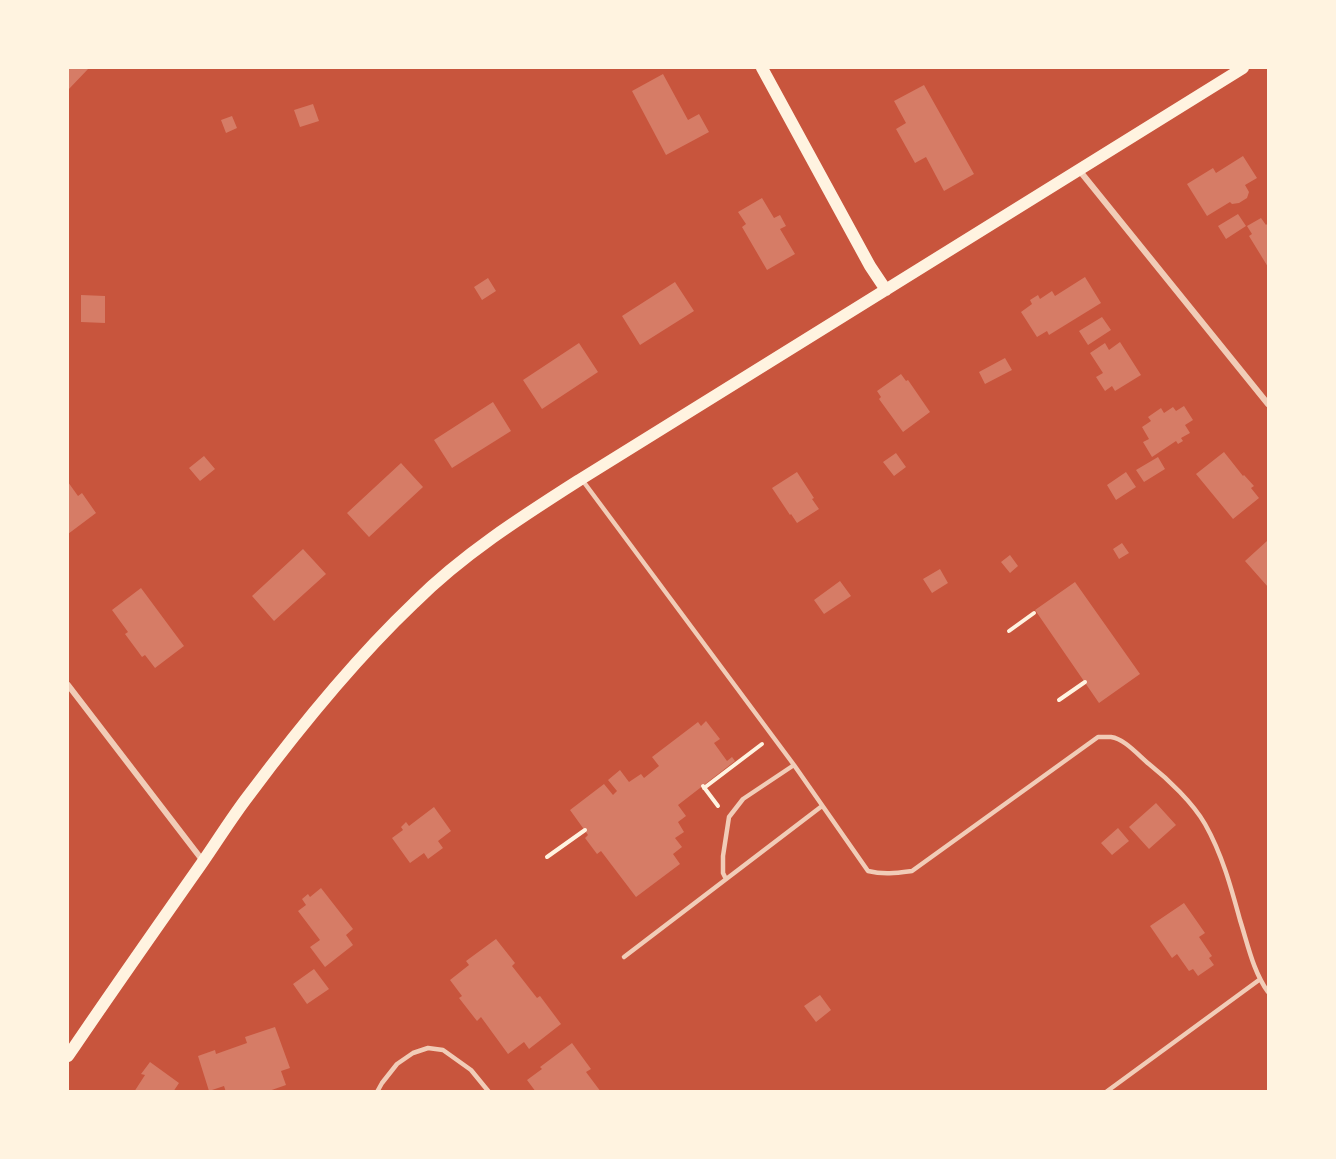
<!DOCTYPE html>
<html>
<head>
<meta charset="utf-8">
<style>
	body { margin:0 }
	#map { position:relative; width:1336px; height:1159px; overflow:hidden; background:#c8553d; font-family:"Noto Sans",sans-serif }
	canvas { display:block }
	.frame { position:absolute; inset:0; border:69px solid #fff3e0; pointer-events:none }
</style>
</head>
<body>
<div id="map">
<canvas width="1336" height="1159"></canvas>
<div class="frame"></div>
</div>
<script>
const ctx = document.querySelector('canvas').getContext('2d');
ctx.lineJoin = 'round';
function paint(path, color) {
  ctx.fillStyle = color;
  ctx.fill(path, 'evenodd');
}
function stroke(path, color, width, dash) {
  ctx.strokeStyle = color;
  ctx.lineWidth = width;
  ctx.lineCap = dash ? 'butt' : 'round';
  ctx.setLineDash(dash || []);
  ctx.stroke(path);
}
const building = new Path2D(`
	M68,68H89L68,90Z
	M663,74L688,120L699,114L709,132L666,155L632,91Z
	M924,85L974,174L944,191L926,157L915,163L896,129L906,123L894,101Z
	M313,104L319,121L300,127L294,110Z
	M232,116L237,128L226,133L221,120Z
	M1243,156L1257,178L1245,185L1249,192L1247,198L1239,203L1232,204L1230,202L1207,216L1187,184L1213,168L1216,173Z
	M762,198L774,218L780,215L786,226L780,229L795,254L767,270L742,227L746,224L738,212Z
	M1238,214L1246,226L1226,239L1218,226Z
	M1261,218L1266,225L1268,223V267L1249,236L1252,234L1247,226Z
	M1085,277L1101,303L1049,335L1047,331L1037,337L1021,312L1032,304L1030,300L1038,295L1040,299L1052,291L1055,296Z
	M488,278L496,291L482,300L474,287Z
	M675,282L694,311L640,345L622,316Z
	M81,295L105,296V323L81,322Z
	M1102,317L1111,330L1088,345L1079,331Z
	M1120,342L1141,375L1115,391L1112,386L1105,391L1096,377L1103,373L1090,353L1105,343L1109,350Z
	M579,343L598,372L542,409L523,380Z
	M1005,358L1012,370L985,384L979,372Z
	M901,374L906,381L908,380L930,412L903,432L879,399L881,397L877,391Z
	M493,402L511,431L452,468L434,440Z
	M1184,406L1193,420L1185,425L1190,433L1181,438L1183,441L1178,444L1176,441L1152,457L1143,442L1149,439L1142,427L1151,421L1148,417L1161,408L1164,413L1173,407L1176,411Z
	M1224,452L1243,476L1244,475L1254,486L1251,488L1259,498L1233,519L1196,474Z
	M896,453L906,467L894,476L883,462Z
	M204,456L215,469L200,481L189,468Z
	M1158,457L1165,469L1144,482L1136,470Z
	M401,463L423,487L369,537L347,513Z
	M797,472L814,498L812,499L819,509L797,523L791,514L790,515L772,488Z
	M1126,472L1136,487L1116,500L1107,485Z
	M68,482L78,496L82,493L96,513L68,534Z
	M1267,541L1268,542V587L1245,561Z
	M1122,543L1129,553L1119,559L1113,549Z
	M303,549L326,574L274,621L252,596Z
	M1010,555L1018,566L1010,573L1001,562Z
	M940,569L948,583L932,593L923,579Z
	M840,581L851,596L824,614L814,600Z
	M1075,582L1140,674L1099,703L1035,610Z
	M141,588L184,646L155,668L145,655L142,657L125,634L128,632L112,610Z
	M706,721L720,739L714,743L727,761L732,757L735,761L678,805L686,816L678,822L684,832L675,838L682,847L673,854L680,864L636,897L601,851L597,854L585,838L588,835L570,810L604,784L613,795L617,791L608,780L620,770L629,782L641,774L644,778L659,766L652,757L698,722L701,726Z
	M1156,803L1176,825L1149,849L1129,827Z
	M434,807L451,831L438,841L443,848L428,859L424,853L410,863L392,838L403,830L401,827L406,822L409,826Z
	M1118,828L1129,841L1112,855L1101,843Z
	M321,888L353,929L346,935L353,945L325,967L310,947L320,940L298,911L306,905L302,899L308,894L310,897Z
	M1184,903L1205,933L1199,937L1212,956L1209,958L1214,965L1198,976L1193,969L1189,971L1177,954L1172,958L1150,926Z
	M496,939L515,963L512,966L537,998L540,996L561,1024L529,1049L524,1042L508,1054L481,1017L477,1021L459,998L462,996L450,980L469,965L466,961Z
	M314,969L329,989L307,1004L293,984Z
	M820,995L831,1010L816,1022L804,1006Z
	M275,1027L290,1068L281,1071L286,1085L266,1092H226L224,1086L209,1091L198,1056L215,1050L216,1054L247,1043L245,1037Z
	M572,1043L591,1069L586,1072L601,1092H536L527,1080L542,1069L540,1067Z
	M150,1062L179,1083L173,1092H134L145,1075L141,1074Z`);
const path = new Path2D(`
	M1009,631L1034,613
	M1059,700L1085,682
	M703,786L718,806
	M704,788L762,744
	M547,857L585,830`);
const service = new Path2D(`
	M583,481L794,765L868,871C884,875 897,873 912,871L1098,737C1102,737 1107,737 1111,737C1125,739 1138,755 1149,764C1168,779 1193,803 1205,824C1222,854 1231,887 1240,920C1248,945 1253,971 1268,992
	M726,879L723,873V856L729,817L743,799L794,765
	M624,957L822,806
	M377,1092L382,1083L397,1064L413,1053L428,1048L443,1050L471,1070L489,1092
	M1106,1092L1259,980`);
const minor = new Path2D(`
	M1079,170L1268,404
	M68,685L203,861`);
const secondary = new Path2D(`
	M762,68L870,266L886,290
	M68,1056C112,991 157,927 202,863C218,840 232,817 249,795C299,728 353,661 414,603C463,554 523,516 581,479L1243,68`);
paint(building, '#d67c66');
stroke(path, '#fff3e0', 4);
stroke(service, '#f1ccb7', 4.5);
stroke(minor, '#f1ccb7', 6);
stroke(secondary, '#fff3e0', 12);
</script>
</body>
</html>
